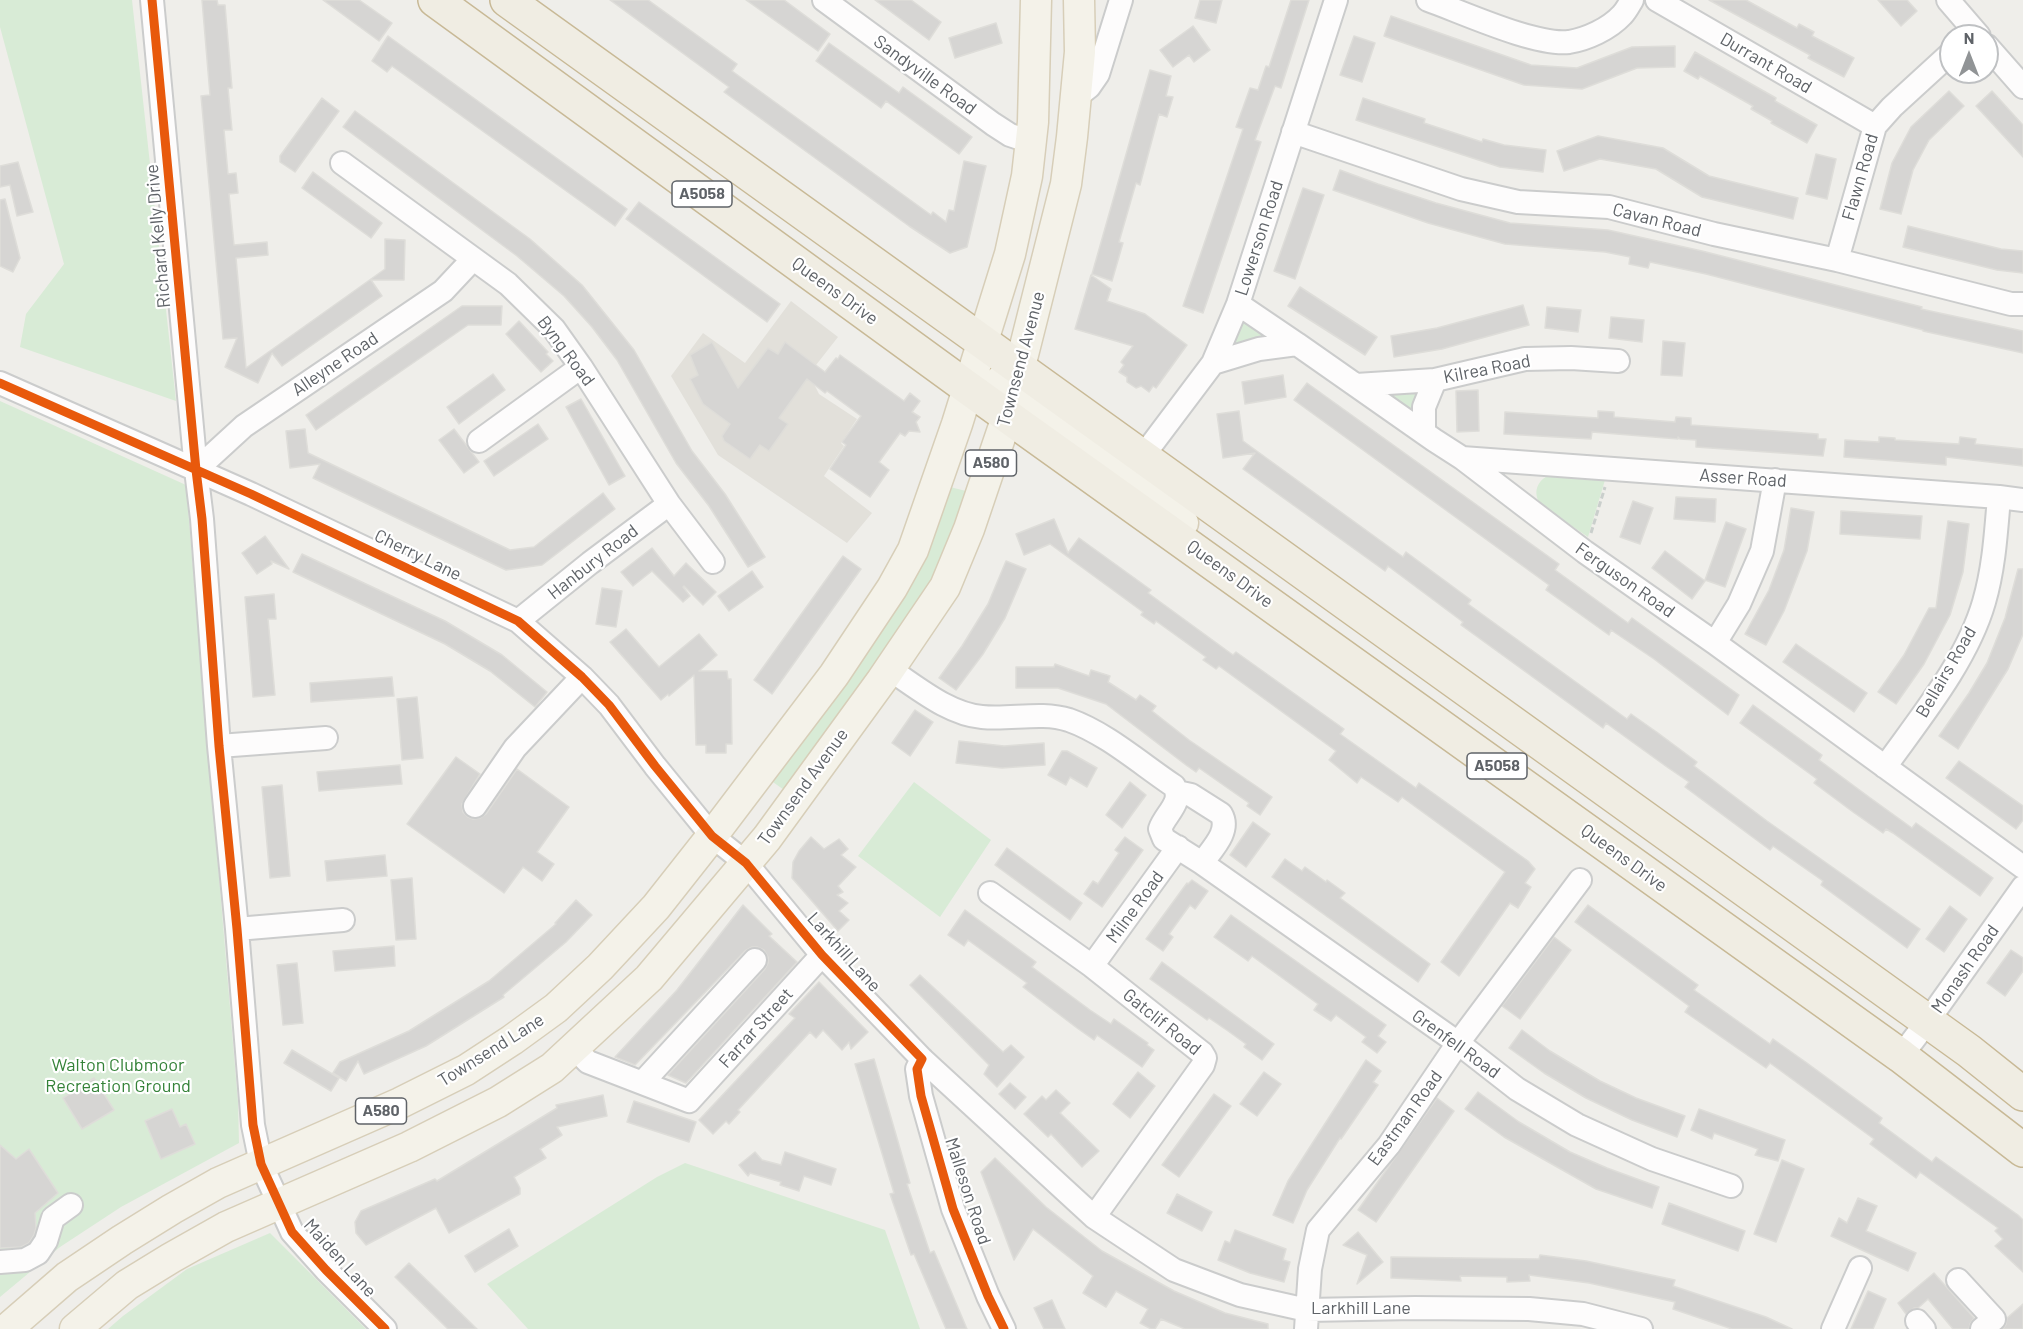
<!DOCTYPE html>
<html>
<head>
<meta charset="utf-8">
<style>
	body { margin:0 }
	#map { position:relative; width:2023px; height:1329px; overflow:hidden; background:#efeeea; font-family:Barlow,sans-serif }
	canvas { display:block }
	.north { position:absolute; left:1939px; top:24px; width:60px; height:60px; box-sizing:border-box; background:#fff; border:2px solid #bfc1c3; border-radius:50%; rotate:0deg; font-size:16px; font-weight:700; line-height:24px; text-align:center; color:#5f6368 }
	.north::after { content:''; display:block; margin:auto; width:21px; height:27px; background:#919496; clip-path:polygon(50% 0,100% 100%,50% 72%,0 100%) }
</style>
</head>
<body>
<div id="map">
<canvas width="2023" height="1329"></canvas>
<div class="north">N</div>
</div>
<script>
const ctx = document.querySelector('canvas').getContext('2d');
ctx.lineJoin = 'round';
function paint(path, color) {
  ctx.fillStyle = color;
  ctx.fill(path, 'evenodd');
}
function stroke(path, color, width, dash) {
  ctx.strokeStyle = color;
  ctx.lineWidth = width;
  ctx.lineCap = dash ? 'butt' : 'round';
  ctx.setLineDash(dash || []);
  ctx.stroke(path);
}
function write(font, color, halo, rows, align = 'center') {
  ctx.font = font + ' Barlow,sans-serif';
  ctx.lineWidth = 4.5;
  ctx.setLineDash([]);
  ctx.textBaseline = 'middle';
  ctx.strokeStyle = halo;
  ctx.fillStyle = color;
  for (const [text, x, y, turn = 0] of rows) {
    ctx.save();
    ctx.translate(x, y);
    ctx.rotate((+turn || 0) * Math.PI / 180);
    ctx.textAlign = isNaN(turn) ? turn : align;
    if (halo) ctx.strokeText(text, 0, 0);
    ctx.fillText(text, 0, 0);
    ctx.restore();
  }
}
const education = new Path2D(`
	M791,301L838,337L809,374L819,394L857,419L841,443L844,446L824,476L872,513L847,543L718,455L671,376L703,333L745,363Z`);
const green = new Path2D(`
	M0,0H132L176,401L20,347L26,314L64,264L0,27Z
	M1242,320L1271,336L1232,349Z
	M1419,390L1416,414L1385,391Z
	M0,401L186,485L238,1102L239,1143L121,1207L60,1247L0,1297Z
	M1550,475L1605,480L1588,537L1541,505C1532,493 1537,480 1550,475Z
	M950,487L970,492L936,578L787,792L770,780Z
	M914,782L991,840L940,917L858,856Z
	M685,1163L885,1230L920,1329H528L487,1284L657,1177Z
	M270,1233L366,1329H108L123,1316L187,1269Z`);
const building = new Path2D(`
	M202,0H217L218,5H225L232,88H228L232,130H224L228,174L236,173L238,193L229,194L234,245L267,242L268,255L236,258L246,368L385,269V239L405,240L404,280H371L382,296L282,366L272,353L258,383L225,367L237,338L223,339L201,96L210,95Z
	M323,0H359L392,23L379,41Z
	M610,0H648L737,64L732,71L931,215L933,212L946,222L949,210L954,211L964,161L986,166L967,247L950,253L909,226L724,92L729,87Z
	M746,0H784L830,34L818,51Z
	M875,0H911L941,22L929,40Z
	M1200,0H1222L1216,23L1195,18Z
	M1291,0H1309L1281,88L1275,86L1255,140L1261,142L1203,313L1183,306L1243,129L1236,127L1250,88L1258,90L1266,66L1269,67Z
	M1709,0H1746L1797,28L1799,24L1814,32L1812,36L1854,58L1844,77L1808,58L1810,55Z
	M1878,0H1907L1917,11L1901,26Z
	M1391,16L1531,65L1577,68L1632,47L1675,46V67L1637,68L1582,89L1524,85L1384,36Z
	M996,23L1002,43L955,58L949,38Z
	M1193,26L1210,50L1194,62L1189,55L1173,67L1160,50Z
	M388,36L627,209L615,226L392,66L387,72L372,61Z
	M1354,36L1375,43L1362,82L1340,75Z
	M829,43L899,93L903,87L972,137L959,154L886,101L881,108L816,61Z
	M1695,52L1776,98L1775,101L1817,125L1807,143L1771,123L1772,121L1751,109L1753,106L1700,76L1698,79L1684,71Z
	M1150,70L1171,76L1166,96L1173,97L1167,117L1159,114L1140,185L1136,183L1119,242L1123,243L1112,281L1092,274Z
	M1949,91L1964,106L1929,140L1913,170L1901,214L1880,209L1892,163L1911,127Z
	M1992,91L2023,125V157L1976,106Z
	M322,98L339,111L295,172L280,162V156Z
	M1363,98L1425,119L1424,123L1482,142L1483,139L1504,145L1546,150L1543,172L1500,167L1356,120Z
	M355,111L530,239L582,285L634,350L692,451L725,494L765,557L748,567L709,506L676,463L617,360L592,327L564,296L517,256L343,127Z
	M1598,136L1663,148L1709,176L1798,198L1793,219L1702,197L1656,169L1600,159L1564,171L1557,151Z
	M1816,154L1836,159L1827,199L1806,194Z
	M18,162L33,212L17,216L10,185L0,187V166Z
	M1340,170L1378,184L1436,203L1510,223L1608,230L1702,251L1922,307L1921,309L2023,331V353L1923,331V330L1706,274L1650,262L1648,268L1629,264L1630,257L1605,252L1505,244L1428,223L1333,190Z
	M313,172L382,223L371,238L302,188Z
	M1303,188L1324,195L1295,279L1274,271Z
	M5,199L20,258L13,272L0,266V200Z
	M639,202L780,304L767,322L626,219Z
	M1908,226L2001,249L2023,251V273L1997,270L1903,247Z
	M1091,275L1111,289L1107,301L1145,314L1187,345L1156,388L1153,386L1149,392L1141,386L1136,388L1127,382V377L1119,372L1124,365L1121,362L1133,346L1075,329Z
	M1300,287L1377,337L1365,355L1288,306Z
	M1523,305L1529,325L1442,349L1394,357L1391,336L1437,328Z
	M462,306H502L501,325H468L316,430L306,415Z
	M1547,307L1581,310L1578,332L1545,328Z
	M1611,317L1644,320L1642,342L1609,338Z
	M519,321L548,352L546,354L553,361L541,372L506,334Z
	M1663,341L1685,343L1682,376L1661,375Z
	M712,342L738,388L768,348L778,354L785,342L825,372L836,358L838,359L840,355L904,401L910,393L920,401L912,412L920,417L916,422L920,432L909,431L905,436L900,433L879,462L889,470L870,497L830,469L846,445L842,442L861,416L827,391L825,393L807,379L779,418L788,424L769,451L760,445L750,459L724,441L722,436L730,424L703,404L690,379L698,375L690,355Z
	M493,374L505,390L459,424L447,407Z
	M1283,375L1286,397L1245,404L1242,382Z
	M1307,383L1559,564L1555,570L1628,623L1632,618L1739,695L1728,715L1654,659L1611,630L1609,635L1546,590L1549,585L1294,400Z
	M1478,390L1479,431L1457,432L1456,391Z
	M581,399L625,476L609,485L566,407Z
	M1239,411L1243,441L1403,557L1406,552L1471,600L1468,604L1627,719L1631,714L1658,733L1697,762L1694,766L1767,821L1920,929L1907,948L1821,885L1823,881L1773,846L1770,850L1685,787L1689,782L1667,767L1606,723L1603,728L1461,625L1463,622L1388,566L1385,571L1243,469L1255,453L1223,458L1217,414Z
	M1598,411L1614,412V417L1675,422L1676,417L1691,418V425L1818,434V439H1826L1823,456L1696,447V440L1680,439L1678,437V439L1592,432L1591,439L1504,434L1505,412L1598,418Z
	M538,424L548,439L494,476L484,461Z
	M305,429L308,453L510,550L534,547L603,493L615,509L542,565L506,570L313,478L320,464L290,468L286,431Z
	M454,429L479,462L464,473L439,440Z
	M1879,437L1895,438V440L1959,444L1960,437L1976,439L1975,444L2023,449V466L1946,457V465L1844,457L1845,440L1879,442Z
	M1676,497L1716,499L1715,522L1674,519Z
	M1633,501L1653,508L1640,544L1620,537Z
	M1791,508L1814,512L1807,551L1784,611L1766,645L1745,634L1769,590L1784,550Z
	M1841,511L1922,516L1920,539L1840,534Z
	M1054,519L1068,553L1079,538L1151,590L1148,593L1233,655L1236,652L1344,729L1340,734L1416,788L1419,783L1528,861L1535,869L1525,883L1531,887L1518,908L1510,903L1459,976L1441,962L1505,872L1402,797L1398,802L1361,777L1357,783L1329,760L1336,751L1219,666L1216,669L1203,660L1206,657L1156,621L1154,624L1141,615L1143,612L1050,544L1024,555L1016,534Z
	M1948,521L1969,524L1963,572L1950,615L1924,664L1896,704L1878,692L1904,655L1929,608H1936Z
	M1726,522L1746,529L1725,587L1705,580Z
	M265,536L289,569L271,561L272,564L257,574L242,553Z
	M652,548L674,576L686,563L716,592L703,605L684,586L683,587L690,596L683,602L652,571L633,586L621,572Z
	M1665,551L1705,581L1692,599L1652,568Z
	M302,554L445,621L502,655L547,692L535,707L490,671L445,644L293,572Z
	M843,556L861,569L772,694L754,680Z
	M1006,561L1026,569L1005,618L983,654L956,690L939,678L962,646L988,604Z
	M2018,569H2023V634L2008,669L1958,749L1939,736L1969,693L1987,663L2005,618Z
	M752,571L763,587L729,611L718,596Z
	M602,588L622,591L616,627L596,624Z
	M274,594L276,619H268L275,695L253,697L245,597Z
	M626,629L659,667L699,634L717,655L699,671H727L728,679H731L732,744H726V753H706V745H696L694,675L669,696L668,694L661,700L610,642Z
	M1796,644L1867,693L1854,712L1783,662Z
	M1055,664L1089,676L1091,670L1110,676L1108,682L1136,700L1140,695L1156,706L1152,711L1189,740L1272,797L1260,815L1247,806L1249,803L1199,768L1196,772L1186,765L1106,704L1058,688H1016V667H1054Z
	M392,677L394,696L311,702L310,683Z
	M417,697L423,758L402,760L397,699Z
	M1753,705L1822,755L1819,760L1869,797L1912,828L1916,823L1993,878L1980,896L1893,833L1886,829L1883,833L1853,812L1814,783L1817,779L1740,723Z
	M915,710L933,722L910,756L892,743Z
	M959,741L1004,746L1044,743L1045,765L1002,768L956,763Z
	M1062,751H1067L1097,768L1087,787L1070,777L1066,785L1048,775Z
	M456,757L480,774L462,804L463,812L468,817L473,819L480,818L486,814L517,769L569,807L537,852L554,864L542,881L523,867L504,893L407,824Z
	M1959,761L2023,806V820L2016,829L1946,778Z
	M400,765L402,784L319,791L317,772Z
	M1130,782L1146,795L1122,828L1106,815Z
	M282,785L290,876L270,878L262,787Z
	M1253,822L1270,834L1246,867L1230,855Z
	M811,837L824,849L839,839L848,849L841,855L856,867L838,886L843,892L837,895L848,903L839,911L849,920L838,931L792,878L793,862L799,851Z
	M1125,837L1143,850L1102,907L1084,894L1093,881L1098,884L1119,853L1115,850Z
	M1007,848L1082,903L1070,920L995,865Z
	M385,855L387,876L327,881L325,861Z
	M1285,859L1302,871L1305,867L1326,882L1327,880L1345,893L1340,898L1430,964L1418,982L1272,877Z
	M412,878L416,939L396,940L391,880Z
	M1192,880L1208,891L1195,909L1190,905L1169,934L1173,937L1163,951L1146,939L1187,883L1188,884Z
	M576,900L592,915L566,942L503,995L504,997L426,1046L364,1074L358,1061L346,1081L333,1073L340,1062L409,1031L489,981L556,924L555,923Z
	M743,905L772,934L769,936L797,962L686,1083L668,1075L765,969L768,963V957L764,950L757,947H752L745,951L635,1065L615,1057L677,990Z
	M1588,905L1698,985L1694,990L1770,1044L1773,1039L1807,1063L1882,1118L1879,1123L1932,1162L1936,1157L2018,1215L2023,1220V1272L1995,1246L2003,1239L1995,1231L1998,1228L1920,1172L1916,1178L1870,1144L1874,1139L1770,1063L1766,1068L1685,1012L1689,1006L1575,922Z
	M1950,906L1967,919L1944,952L1926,939Z
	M965,910L1036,962L1032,967L1090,1010L1111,1024L1114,1019L1148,1043L1147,1045L1154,1050L1142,1067L1097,1035L1094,1040L1077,1028L1023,987L1027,983L968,940L964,946L948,935Z
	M1231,915L1386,1025L1378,1036L1386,1042L1377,1053L1362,1042L1366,1037L1336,1015L1331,1021L1314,1010L1318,1004L1281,977L1252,956L1248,961L1214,937Z
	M1554,937L1571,950L1520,1019L1502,1006Z
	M394,946L395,966L335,971L333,951Z
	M2011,950L2023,958V971L2005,996L1987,983Z
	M1162,962L1274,1044L1262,1060L1244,1047L1246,1044L1228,1031L1209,1018L1207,1020L1150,979Z
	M297,963L303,1023L283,1025L277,965Z
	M920,975L1003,1052L1011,1045L1024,1057L997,1087L984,1074L989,1065L910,985Z
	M819,982L868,1032L851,1049L849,1042L842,1050L823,1030L816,1038L810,1032L738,1110L740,1112L729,1124L726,1121L713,1134L699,1120L795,1018L789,1014Z
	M1522,1030L1550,1051L1600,1081L1636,1098L1685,1116L1677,1137L1632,1120L1586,1098L1544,1073L1509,1048Z
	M292,1050L339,1078L331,1091L284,1063Z
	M874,1059L910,1183L907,1184L930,1253L934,1251L967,1329H946L914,1254L911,1255L890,1194L894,1193L855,1064Z
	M1366,1060L1381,1071L1373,1082L1378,1085L1341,1139L1340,1138L1307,1190L1293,1223L1273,1215L1288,1181Z
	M1138,1072L1155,1086L1130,1118L1113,1104Z
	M1264,1072L1281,1084L1257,1116L1240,1104Z
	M94,1078L114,1110L82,1129L63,1098Z
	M1010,1083L1026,1097L1015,1109L999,1094Z
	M1056,1090L1070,1103L1060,1113L1099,1151L1082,1167L1051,1134L1048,1137L1024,1114L1042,1096L1046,1100Z
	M1478,1092L1519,1122L1570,1152L1607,1168L1659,1187L1652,1208L1596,1189L1504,1137L1465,1109Z
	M1214,1094L1231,1106L1179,1177L1162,1165Z
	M603,1095L607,1116L557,1127L562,1135L540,1149L546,1158L514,1177L520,1188V1194L449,1233L436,1208L366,1245L356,1233L355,1222L361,1211L435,1179L437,1181L557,1108L556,1105Z
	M1437,1098L1454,1111L1376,1222L1358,1210Z
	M634,1101L696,1122L689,1142L627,1122Z
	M172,1109L180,1127L186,1124L195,1144L161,1159L145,1121Z
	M1699,1109L1785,1140L1778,1161L1755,1155L1758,1149L1714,1133L1712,1139L1691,1130Z
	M0,1145L16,1159L29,1149L58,1193L35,1213L36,1228L34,1235L29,1243L21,1247L0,1248Z
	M755,1152L762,1160L781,1165L785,1152L836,1169L831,1185L804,1176L799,1191L780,1185L781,1182L750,1173L748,1176L739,1165Z
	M995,1158L1046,1207L1102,1251L1174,1291L1225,1313L1268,1324V1329H1185L1161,1319L1155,1329H1151L1140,1323L1148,1309L1116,1291L1106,1307L1083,1293L1093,1276L1033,1229L1014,1260L981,1172Z
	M1782,1160L1804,1169L1776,1242L1754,1234Z
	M1177,1194L1212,1212L1202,1231L1167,1213Z
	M1858,1198L1877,1206L1866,1231L1916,1253L1908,1271L1831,1236L1839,1218L1847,1223Z
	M1669,1203L1745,1231L1738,1251L1662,1224Z
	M509,1229L518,1246L475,1272L465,1256Z
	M1235,1230L1286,1249L1283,1260L1290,1262L1284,1282L1250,1273L1218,1260L1225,1241L1230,1243Z
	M1358,1232L1383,1262L1357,1284L1367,1255L1343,1245Z
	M1540,1255L1586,1261L1675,1280L1673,1286L1766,1317L1792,1329H1732L1673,1309L1675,1302L1589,1283L1529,1275L1530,1281L1507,1282V1277L1460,1276L1461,1281L1391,1278V1257L1539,1259Z
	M409,1263L436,1289L477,1329H448L395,1277Z
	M1934,1273L1974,1318L1970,1324L1969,1329H1953L1928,1299L1918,1308H1914L1906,1314L1898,1303Z
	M1868,1291L1886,1299L1873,1329H1851Z
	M1052,1300L1059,1316L1065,1329H1044L1034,1308Z
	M2023,1304V1329H2003L2006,1324L2007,1318Z`);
const path = new Path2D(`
	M1591,533L1605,487`);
const minor = new Path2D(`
	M152,0L196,470L202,519L219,746L237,929L253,1125L261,1164L292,1232L326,1270L385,1329
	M824,0L993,124L1010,135L1031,142
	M1428,0C1462,12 1535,46 1569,42C1587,39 1609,29 1622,15C1626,11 1629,5 1632,0
	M1657,0L1875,126
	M1948,0L1979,36
	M1987,46L2023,87
	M1076,97L1089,87L1098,74L1121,0
	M1293,132L1461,189L1518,202L1609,207L1714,234L1837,260L2011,304H2023
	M342,163L508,284L554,329L581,367L669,504L713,562
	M1837,260L1875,126L1892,107L1951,53
	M1238,304L1297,344
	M1213,363L1259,349L1297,344L1434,440L1462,458L1585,552L1715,643L2023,867
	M0,383L251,494L518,621L582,677L609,705L655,766L712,836L746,863L822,955L922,1059L1094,1217L1174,1270L1240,1295L1307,1310L1415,1308L1529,1309L1583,1314L1641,1329
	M1356,385L1435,380L1525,359L1571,358L1618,361
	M1424,433V407L1435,380
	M479,441L581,367
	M1143,456L1213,363L1238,304L1336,0
	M1462,458L1999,497L2023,500
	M196,470L244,426L443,291L473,259
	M518,621L590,563L669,504
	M1715,643L1739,604L1762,551L1775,480
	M889,669C917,687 948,714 982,717C1011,720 1041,711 1069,720C1106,733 1141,764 1174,786C1184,802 1165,814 1160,829L1164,839L1202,863L1458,1043L1517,1089L1577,1125L1652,1159L1731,1186
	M219,746L326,738
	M1885,767C1920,718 1967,661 1984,602C1994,568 1996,532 1999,497
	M1177,792L1191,795L1221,814C1231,831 1212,849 1202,863
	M475,806L515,748L582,677
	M990,893L1092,966L1202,1053L1205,1058L1203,1065L1094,1217
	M237,929L343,920
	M1092,966L1178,847
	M574,1048L588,1062L689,1101L822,955
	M1901,1056L1927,1022L2023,887
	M922,1059L917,1069L921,1096L953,1209L988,1296L1004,1329
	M642,1083L755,960
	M0,1262L25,1260L38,1253L46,1241L53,1218L71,1205
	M1958,1280L1994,1319L1982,1329
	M1917,1321L1924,1329
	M1306,1329L1310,1269L1318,1230L1389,1145L1458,1043L1580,880
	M1833,1329L1860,1268`);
const major = new Path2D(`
	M1001,380L1013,393L1044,417L1183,523
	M7,1329L67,1277L122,1240L172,1209L218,1183L400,1103L466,1070L512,1040L556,1008L600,967L656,907L712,836L834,675L892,588L913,550L957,424L1010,254L1027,176L1033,122L1036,0
	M75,1329L127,1285L171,1258L226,1227L409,1147L498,1102L552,1068L649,978L767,838L882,680L945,587L969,529L1008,414L1066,184L1072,137L1080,52L1079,0`);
const highway = new Path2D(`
	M435,0L968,388L1901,1056L2023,1150
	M507,0L1969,1051L2023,1094`);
const cycleway = new Path2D(`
	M152,0L196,470L202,519L219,746L237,929L253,1125L261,1164L292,1232L326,1270L385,1329
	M0,383L251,494L518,621L582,677L609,705L655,766L712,836L746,863L822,955L922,1059L917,1069L921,1096L953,1209L988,1296L1004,1329`);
const shields = [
	[702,194,60],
	[991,463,51],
	[1497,766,60],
	[381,1111,51]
];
const shieldNames = [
	["A5058",702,194],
	["A580",991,463],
	["A5058",1497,766],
	["A580",381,1111]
];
const streetNames = [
	["Durrant Road",1766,63,30],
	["Sandyville Road",925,75,36],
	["Flawn Road",1860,177,-74],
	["Cavan Road",1657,220,14],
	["Richard Kelly Drive",158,236,-95],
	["Lowerson Road",1259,238,-72],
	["Queens Drive",835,291,36],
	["Byng Road",566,351,53],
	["Townsend Avenue",1021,359,-75],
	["Alleyne Road",335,364,-34],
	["Kilrea Road",1487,369,-11],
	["Asser Road",1743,478,4],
	["Cherry Lane",418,555,26],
	["Hanbury Road",593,562,-38],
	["Queens Drive",1230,574,36],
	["Ferguson Road",1625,580,35],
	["Bellairs Road",1946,672,-60],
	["Townsend Avenue",803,787,-54],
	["Queens Drive",1624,858,36],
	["Milne Road",1135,907,-54],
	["Larkhill Lane",844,952,48],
	["Monash Road",1965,969,-55],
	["Gatclif Road",1162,1022,39],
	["Farrar Street",756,1028,-48],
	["Grenfell Road",1456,1044,36],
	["Townsend Lane",491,1050,-32],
	["Eastman Road",1405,1118,-54],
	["Malleson Road",968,1191,72],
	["Maiden Lane",340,1258,48],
	["Larkhill Lane",1361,1308]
];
const parkNames = [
	["Walton Clubmoor",118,1065],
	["Recreation Ground",118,1086]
];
paint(education, '#e2e0da');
paint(green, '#d8ebd6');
paint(building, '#d6d5d3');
stroke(building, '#deddd9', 1.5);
stroke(minor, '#cbcccc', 26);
stroke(major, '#d7ceb8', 33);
stroke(highway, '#c8b996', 36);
stroke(path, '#cacfcc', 3, [6, 3]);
stroke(minor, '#fdfcfc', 22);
stroke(major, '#f4f2e9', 30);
stroke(highway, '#f0ede3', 33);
stroke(cycleway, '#e8590c', 9);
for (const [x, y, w] of shields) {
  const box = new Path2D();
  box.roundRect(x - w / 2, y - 13, w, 26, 4.5);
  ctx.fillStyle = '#fff';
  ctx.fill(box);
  stroke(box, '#5f6368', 1.5);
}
write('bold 16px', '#5f6368', null, shieldNames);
write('18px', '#5f6368', '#fff', streetNames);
write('18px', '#348238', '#fff', parkNames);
</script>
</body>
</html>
